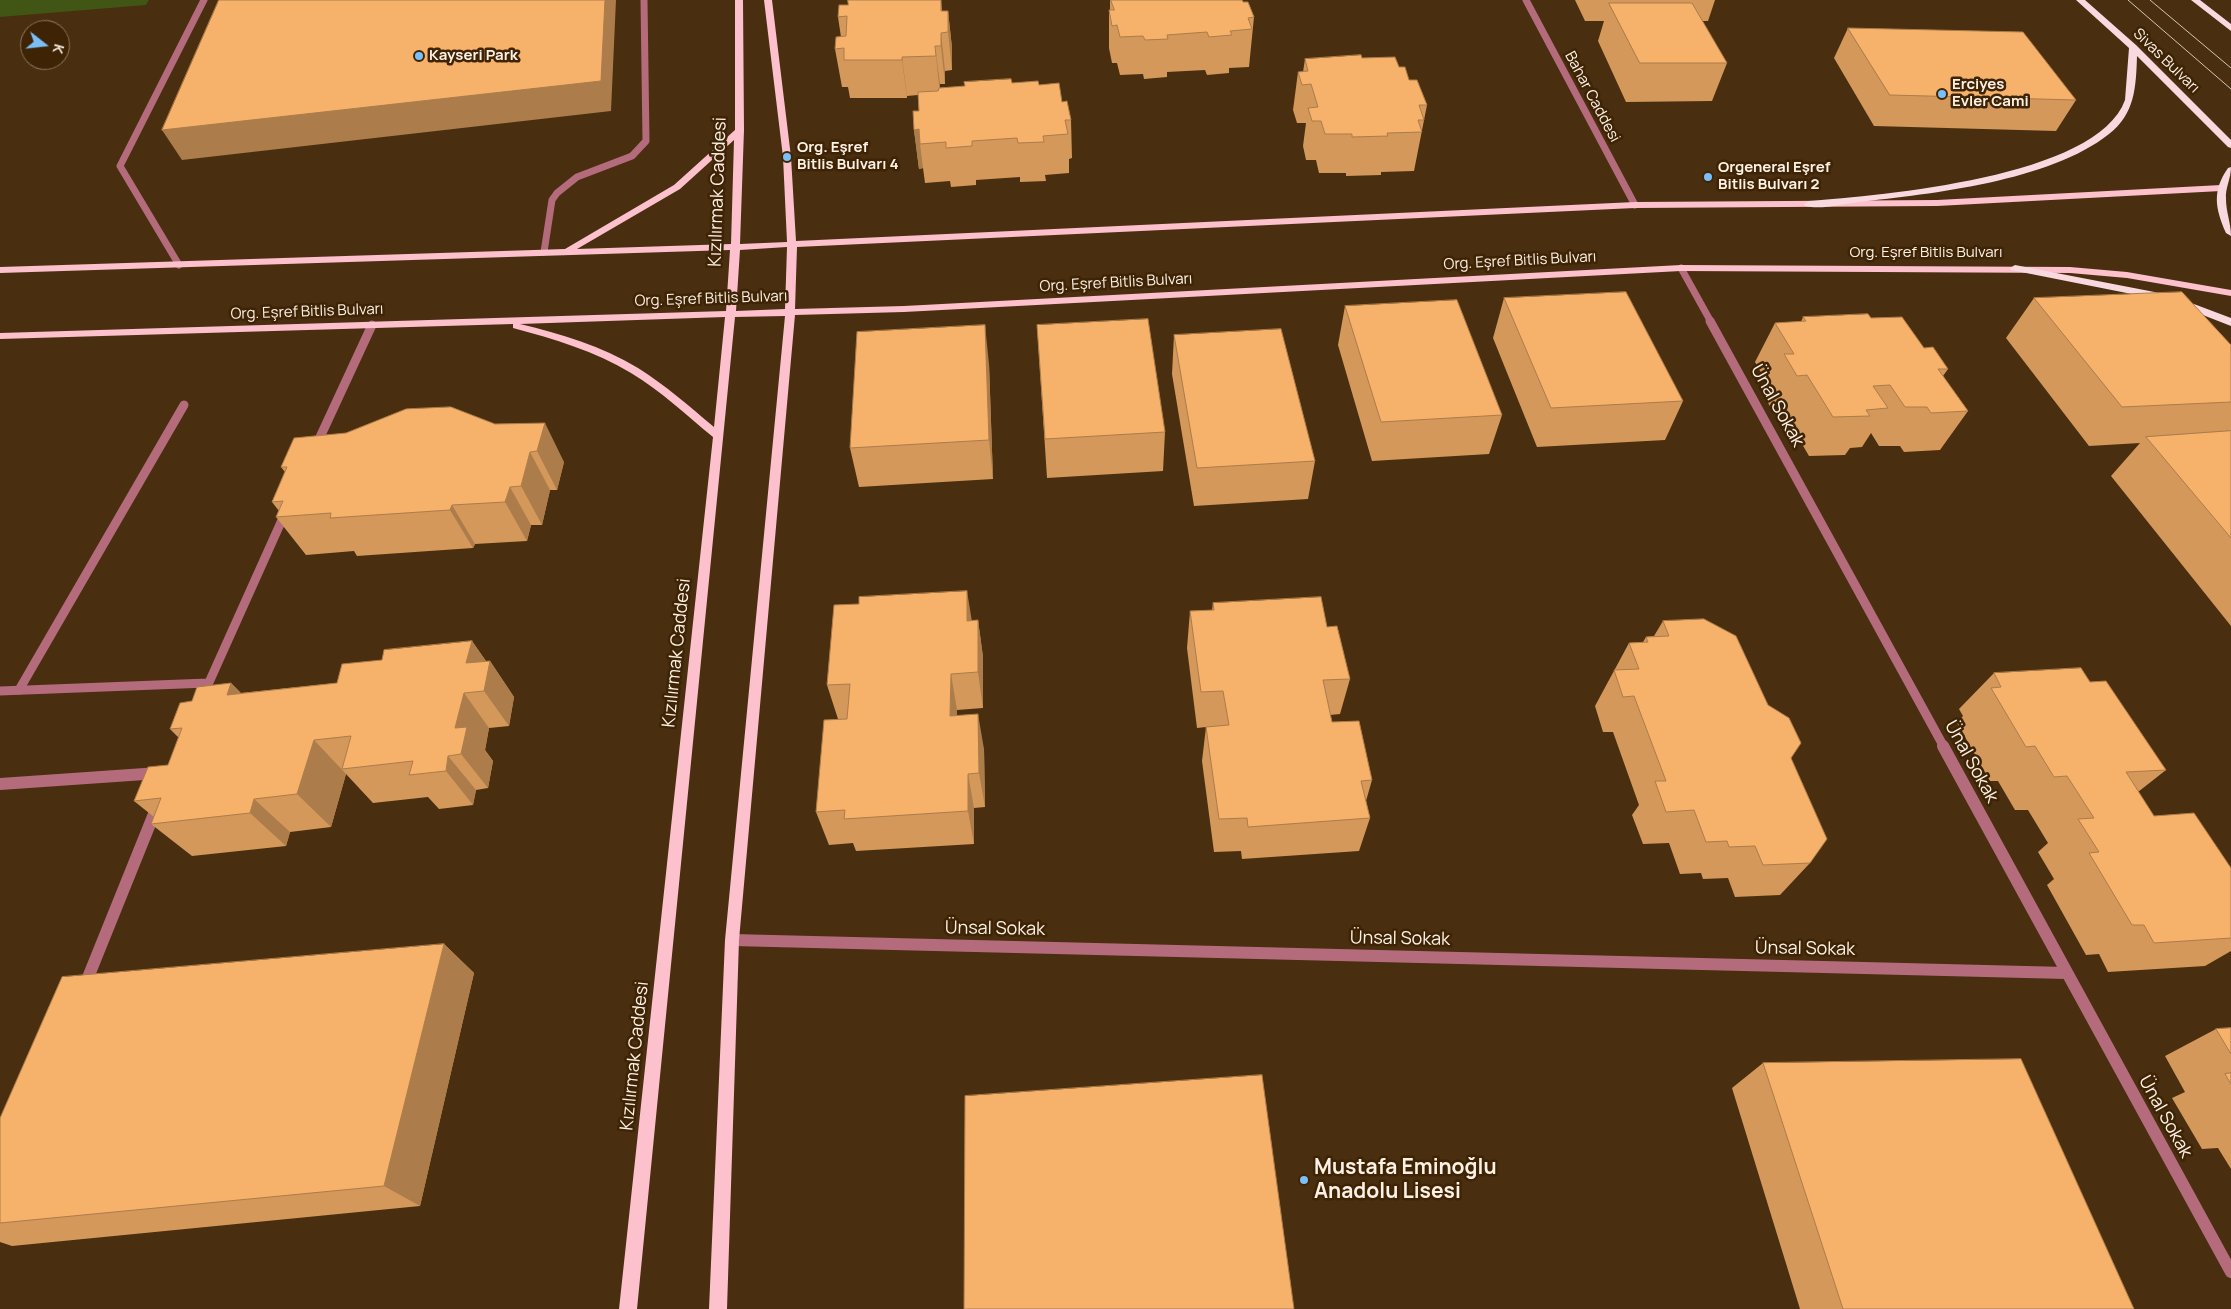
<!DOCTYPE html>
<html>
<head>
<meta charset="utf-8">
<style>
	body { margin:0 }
	#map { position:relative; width:2231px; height:1309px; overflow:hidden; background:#492e10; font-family:Manrope,sans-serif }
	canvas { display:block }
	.north { position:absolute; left:20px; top:20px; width:50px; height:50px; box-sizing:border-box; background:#3e2405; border:1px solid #8a765f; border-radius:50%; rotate:106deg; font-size:14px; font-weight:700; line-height:20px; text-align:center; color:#fdf1e6 }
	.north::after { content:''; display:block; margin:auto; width:18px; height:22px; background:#7abff8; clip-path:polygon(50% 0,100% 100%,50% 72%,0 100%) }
</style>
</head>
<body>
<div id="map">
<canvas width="2231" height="1309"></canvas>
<div class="north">K</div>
</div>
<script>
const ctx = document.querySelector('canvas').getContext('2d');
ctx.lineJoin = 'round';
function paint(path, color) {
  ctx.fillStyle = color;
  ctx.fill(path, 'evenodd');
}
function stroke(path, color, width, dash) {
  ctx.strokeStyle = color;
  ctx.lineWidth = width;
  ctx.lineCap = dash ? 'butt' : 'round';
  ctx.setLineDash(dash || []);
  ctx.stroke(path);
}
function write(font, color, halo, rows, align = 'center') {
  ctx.font = font + ' Manrope,sans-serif';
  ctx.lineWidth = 5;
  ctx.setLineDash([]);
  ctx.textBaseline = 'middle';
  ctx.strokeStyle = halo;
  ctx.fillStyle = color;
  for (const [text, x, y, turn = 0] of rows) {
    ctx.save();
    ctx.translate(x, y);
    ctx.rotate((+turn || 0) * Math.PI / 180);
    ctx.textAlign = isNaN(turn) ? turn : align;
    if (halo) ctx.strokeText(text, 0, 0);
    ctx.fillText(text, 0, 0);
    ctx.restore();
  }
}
const green = new Path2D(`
	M0,0H149L146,5L0,17Z`);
const service = new Path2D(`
	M19,690L184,405`);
const minorFar2 = new Path2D(`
	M1526,0L1635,205
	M544,252L552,200L557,193L577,177L632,156L646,141L644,0
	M179,265L120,166L204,0
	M1681,268L1711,322`);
const minorFar1 = new Path2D(`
	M1710,321L1944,747
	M315,448L372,325
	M0,691L208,683
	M202,698L286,511`);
const minor = new Path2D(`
	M1943,746L2231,1272
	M0,784L159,773
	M732,940L2066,973
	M85,985L158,804`);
const primary = new Path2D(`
	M735,0H743L744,130L740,244L787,242L783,157L764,0H772L791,157L796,241L1635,202L1937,200L2221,185L2225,188L2221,191L1937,206L1635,208L797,247L795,309L904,306L1681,265L2070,267L2127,272L2231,290V296L2127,278L2070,273L1681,271L904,312L795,315L739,940L727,1309H709L725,940L785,316L735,317L637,1309H619L713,437C686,415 661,391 631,373C595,351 554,339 513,328V324L0,339V333L726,311L730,250L0,273V267L565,249L674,185L735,130ZM734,140L731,244L577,249L680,189ZM787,247L785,309L736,311L740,250ZM725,317L714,427C689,406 665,385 638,368C602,346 561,334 520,324Z`);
const trunk = new Path2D(`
	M2076,0H2085L2136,45L2231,140V148L2228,147L2137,56C2136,87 2135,114 2109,134C2050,181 1932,194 1858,202C1842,204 1821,210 1805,206L1804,204L1809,201C1881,195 2097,178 2125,100L2129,48Z
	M2191,0H2200L2231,24V31Z
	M2231,167C2231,179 2225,188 2226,199C2226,212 2231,223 2231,236L2226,233C2215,208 2212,191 2228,168Z
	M2015,265L2170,295L2231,318V326L2167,301L2011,270L2010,268Z`);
const tram = new Path2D(`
	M2128,0L2231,89
	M2150,0L2231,68`);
const wall = new Path2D(`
	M941,0L942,11H948L952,48V70L945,71V84H940V88L1012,83L1039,85L1062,102L1071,120L1072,158L1069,159V173L1045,175L1046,181L1020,182V177L976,180V185L951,187L950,181L925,183L923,168L919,169L914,130L919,111L918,95L907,96V98H850L848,87H842L835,49L841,37L838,17Z
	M1110,0H1242L1243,2L1254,17L1249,67L1229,68V73L1207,75L1205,70L1167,72V77L1144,79L1143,74L1120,75L1117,63H1112L1109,48V10H1110Z
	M1575,0H1715L1708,21H1702L1727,63L1712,101L1626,102L1598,41L1604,21H1585Z
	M1848,28L2076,100L2056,131L1874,126L1834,58Z
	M1362,58L1399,67L1427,105L1414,171L1381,172V175L1346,176V173H1319L1316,160H1306L1303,146L1306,123H1297L1293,110L1298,72H1303L1305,59Z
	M1504,298L1683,401L1665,440L1537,447L1493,338Z
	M2034,298L2231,345V626L2111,476L2140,443L2089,446L2006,338Z
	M1345,306L1502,415L1489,454L1372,461L1338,345Z
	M1803,317L1871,318L1924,348L1948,369L1943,376L1968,411L1940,450L1904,452L1900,446H1879L1871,433L1862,447L1850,448L1845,455L1809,456L1785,415H1775L1763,394L1768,385L1755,362L1775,323L1801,322Z
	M1037,325L1165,432L1163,471L1047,478Z
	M1174,335L1315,461L1308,499L1194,506L1172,374Z
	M989,364L993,479L859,487L850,448Z
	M451,407L564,462L557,490H550L542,525H531L527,541L475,544L473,548L357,556L354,551L306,555L276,517L279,511L272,502L285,472L281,467L346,433Z
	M1213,603L1327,627L1350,679L1340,714L1330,715L1332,722L1372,780L1366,801L1370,818L1359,851L1242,859L1241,851L1214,852L1202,761L1206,727L1197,728L1187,648L1190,611L1212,610Z
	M971,620H978L983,657V708L957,710V716L984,749L985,807L974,808V844L856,851L853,843L829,845L816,812L838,719L827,685Z
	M1663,621L1791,758L1810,863L1780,895L1735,897L1728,878L1703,879L1701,873L1680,874L1669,843L1643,844L1632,815L1639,805L1613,732H1603L1595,706L1629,643L1643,642L1646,637L1654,636Z
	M472,641L486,661H490L514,697L509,726L489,728L485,750L493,761L488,788L476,790L473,805L439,809L428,797L373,803L346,774L331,827L290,832L286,846L192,856L151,824L154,817L134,801L168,765L179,738L170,729L192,701L231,683L241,693L337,683L382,660Z
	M1994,673L2090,682L2166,770L2138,792L2154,816L2231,868V951L2205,966L2108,972L2099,954L2086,955L2047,885L2054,879L2038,852L2048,843L2028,810H2015L1998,781H1990L1957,723L1963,716L1959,709Z
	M444,944L474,973L420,1206L12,1246L0,1242V1118Z
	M2231,1028V1169L2218,1148L2202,1149L2172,1098L2185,1092L2165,1056L2216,1029Z
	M1763,1063L2134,1309H1800L1732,1088Z`);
const shadedWall = new Path2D(`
	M605,0H616L611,111L182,160L162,130Z
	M948,11L952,48V70L948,32Z
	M941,33L945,71V84L941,46Z
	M935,46L940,84V94L936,56Z
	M902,57L907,96V98L902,60Z
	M919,129L920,144L923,168L919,169L914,130Z
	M985,325L989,364L993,479L989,440Z
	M545,423L564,462L557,490L537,451Z
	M530,452L550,490L542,525L521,486Z
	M510,487L531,525L527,541L505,502Z
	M452,505L475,544L473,548L450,510Z
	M967,591L973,628L967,621Z
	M978,620L983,657V708L978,672Z
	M472,641L489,666L490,661L514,697L509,726L484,691L466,663Z
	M951,674L957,710V751L950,716Z
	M231,683L266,719L227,695Z
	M464,693L489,728L485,750L493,761L488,788L461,754L455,728Z
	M978,714L984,749L985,807L979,773Z
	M314,740L346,774L331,827L297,794Z
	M448,756L476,790L473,805L446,771Z
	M968,774L974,808V844L968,811Z
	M254,799L290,832L286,846L250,813Z
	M444,944L474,973L420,1206L384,1186Z`);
const building = new Path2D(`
	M219,0H605L601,81L162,130Z
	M848,0H941V11H948V32L941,33V46H935L936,56L902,57V60H844V48L835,49L836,37L846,36L847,16L838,17L839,5H848Z
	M1111,0H1242L1243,2H1248L1254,17L1248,18L1252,29L1230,31L1232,35L1209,37L1207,32L1167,35L1168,39L1145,40L1143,36L1120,37L1117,25L1112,26L1109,10H1114Z
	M1609,3H1692L1727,63H1640Z
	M1848,28L2023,32L2076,100L1890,95Z
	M1361,55L1362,58L1395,57L1399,67H1405L1409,80H1417L1427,105H1419L1424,120H1418L1422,132L1387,133L1388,136L1352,137V134H1325L1321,121H1312L1308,108L1318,107L1311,84L1302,85L1298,72L1308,71L1305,59Z
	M1011,79L1012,83L1038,81L1039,85L1059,83L1062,102L1067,101L1071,120H1065L1068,134L1043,136L1044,142L1018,143L1017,138L972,141V146L946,148V142L920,144L919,129L914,130L913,111H919L918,92L938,91L939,88L965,86L964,82Z
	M1626,292L1683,401L1551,408L1504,298Z
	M2182,292L2231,345V402L2122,407L2034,298Z
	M1457,300L1502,415L1381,422L1345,306Z
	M1868,314L1871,318L1902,317L1924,348L1933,347L1948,369H1938L1968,411L1931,413L1927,407H1905L1890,385L1873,386L1888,408L1866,410L1870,416L1833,417L1807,375L1797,376L1784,354H1794L1775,323L1806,321L1803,317Z
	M1148,319L1165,432L1045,439L1037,325Z
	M985,325L989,440L850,448L857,332Z
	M1281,329L1315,461L1197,468L1174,335Z
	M451,407L495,424L545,423L537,451L530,452L521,486L510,487L505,502L452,505L450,510L330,518L331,513L276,517L283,501L272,502L287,467H281L294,438L346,433L406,409Z
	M2231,431V538L2146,437Z
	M967,591V621L978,620V672L951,674L950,716L978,714L979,773L968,774V811L844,819L845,810L816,812L824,720L847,719L850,684L827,685L834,605L859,604V597Z
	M1321,597L1327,627L1337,626L1350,679L1323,680L1332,722L1359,721L1372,780L1361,781L1370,818L1248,827L1247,818L1219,819L1206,727L1229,725L1223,691L1201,692L1190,611L1214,610L1213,603Z
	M1704,619L1736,636L1768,705L1789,718L1801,743L1791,758L1827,839L1810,863L1763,865L1755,846L1729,847L1727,841L1706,842L1694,810L1666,812L1655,781H1666L1634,696L1623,697L1614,670L1639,669L1629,643L1648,642L1646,637L1669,636L1663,621Z
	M472,641L466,663L490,661L484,691L464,693L455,728L467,727L461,754L448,756L446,771L409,775L413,761L342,769L351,736L314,740L297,794L254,799L250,813L151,824L161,798L134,801L148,767L168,765L182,728L170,729L180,703L192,701L197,687L231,683L227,695L337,683L342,664L382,660L384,650Z
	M2081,668L2090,682L2106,681L2166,770L2126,772L2154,816L2194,813L2231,868V938L2154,943L2144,925H2132L2089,853L2099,852L2078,819L2094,818L2067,776L2054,777L2035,746L2026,747L1991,688L2001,687L1994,673Z
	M444,944L384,1186L0,1223V1118L62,977Z
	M2231,1028V1054L2216,1029Z
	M2021,1059L2134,1309H1843L1763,1063Z
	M2231,1073V1084L2225,1074Z
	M1262,1075L1294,1309H964L965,1096Z`);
const markers = [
	[419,56,5,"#7abff8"],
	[1942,94,5,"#7abff8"],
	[787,157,5,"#7abff8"],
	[1708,177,5,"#7abff8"],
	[1304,1180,5,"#7abff8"]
];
const farPoinames = [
	["Kayseri Park",429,56],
	["Erciyes",1952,85],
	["Evler Cami",1952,102],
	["Org. Eşref",797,148],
	["Bitlis Bulvarı 4",797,165],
	["Orgeneral Eşref",1718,168],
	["Bitlis Bulvarı 2",1718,185]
];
const farStreetnames = [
	["Sivas Bulvarı",2166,61,44],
	["Bahar Caddesi",1592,97,62],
	["Org. Eşref Bitlis Bulvarı",1926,253],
	["Org. Eşref Bitlis Bulvarı",1520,261,-3],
	["Org. Eşref Bitlis Bulvarı",1116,283,-3],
	["Org. Eşref Bitlis Bulvarı",711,299,-2],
	["Org. Eşref Bitlis Bulvarı",307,312,-2]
];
const streetNames = [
	["Kızılırmak Caddesi",718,192,-88],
	["Ünal Sokak",1777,406,61],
	["Kızılırmak Caddesi",677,653,-84],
	["Ünal Sokak",1971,762,61],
	["Ünsal Sokak",995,929,1],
	["Ünsal Sokak",1400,939,1],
	["Ünsal Sokak",1805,949,1],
	["Kızılırmak Caddesi",635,1056,-84],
	["Ünal Sokak",2165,1117,61]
];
const nearPoinames = [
	["Mustafa Eminoğlu",1314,1168],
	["Anadolu Lisesi",1314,1192]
];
paint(green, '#415514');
stroke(service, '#b46b7c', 9);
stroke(minorFar2, '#b46b7c', 7);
stroke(minorFar1, '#b46b7c', 9);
stroke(minor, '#b46b7c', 12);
paint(primary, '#fdc0cd');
paint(trunk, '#f8d9e0');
stroke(tram, '#d4c5b6', 1);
paint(wall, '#d4985b');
paint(shadedWall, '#ac7c4a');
paint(building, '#f6b16a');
stroke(building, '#ac7c4a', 1);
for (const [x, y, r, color] of markers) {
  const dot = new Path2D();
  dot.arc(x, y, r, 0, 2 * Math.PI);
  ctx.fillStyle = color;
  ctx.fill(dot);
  stroke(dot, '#3e2405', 2);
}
write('bold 15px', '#fdf1e6', '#3e2405', farPoinames, 'left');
write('15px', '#fdf1e6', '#3e2405', farStreetnames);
write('18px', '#fdf1e6', '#3e2405', streetNames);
write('bold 21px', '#fdf1e6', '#3e2405', nearPoinames, 'left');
</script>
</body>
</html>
